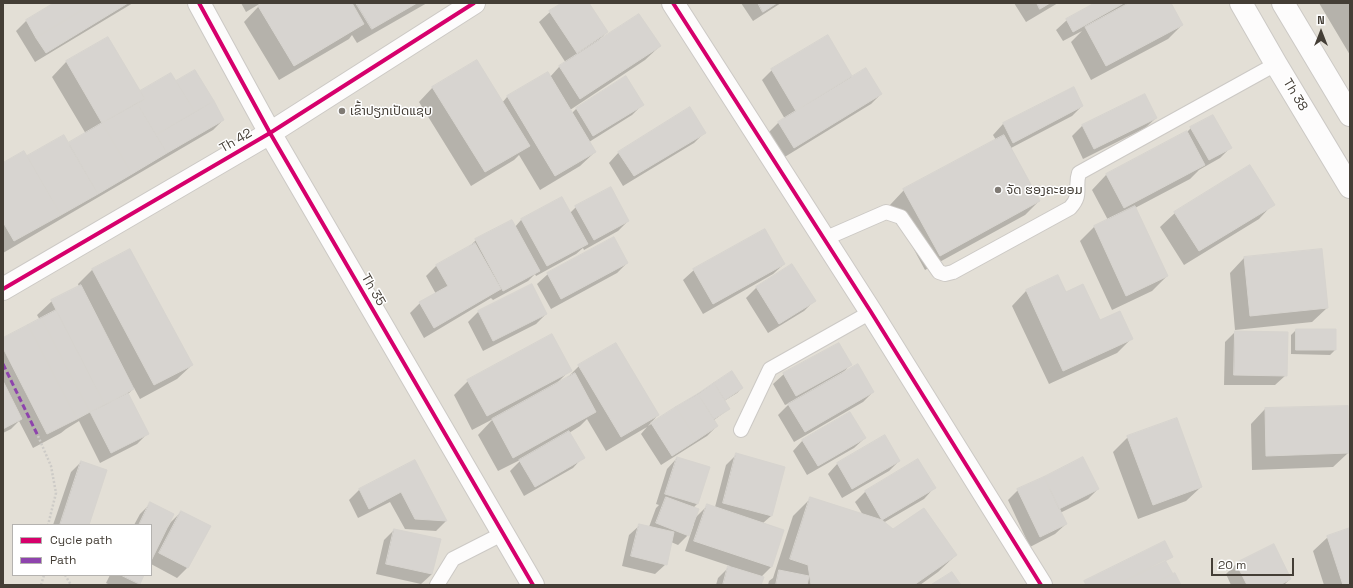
<!DOCTYPE html>
<html>
<head>
<meta charset="utf-8">
<style>
	body { margin:0 }
	#map { position:relative; width:1353px; height:588px; overflow:hidden; background:#efede9; font-family:"Space Grotesk",sans-serif }
	canvas { display:block }
	.frame { position:absolute; inset:0; border:4px solid #443e36; pointer-events:none }
	.legend { position:absolute; left:12px; top:524px; width:140px; height:52px; box-sizing:border-box; background:#fff; border:1px solid #b4b2af; margin:0; padding:5px 7px; list-style:none; font-size:12px; color:#443e36 }
	.legend li { display:flex; align-items:center; gap:8px; height:20px }
	.legend b { width:20px; border:1px solid #b4b2af }
	.north { position:absolute; left:1301px; top:12px; width:40px; height:40px; -webkit-text-stroke:3px #fff; paint-order:stroke; rotate:0deg; font-size:11px; font-weight:700; line-height:16px; text-align:center; color:#443e36 }
	.north::after { content:''; display:block; margin:auto; width:14px; height:18px; background:#443e36; clip-path:polygon(50% 0,100% 100%,50% 72%,0 100%) }
	.scale { position:absolute; left:1211px; top:558px; width:83px; height:18px; box-sizing:border-box; border:2px solid #443e36; border-top:0; padding-left:5px; font-size:12px; line-height:14px; white-space:nowrap; color:#443e36; -webkit-text-stroke:3px #fff; paint-order:stroke }
</style>
</head>
<body>
<div id="map">
<canvas width="1353" height="588"></canvas>
<div class="frame"></div>
<ul class="legend">
<li><b style="height:5px;background:#d6006c"></b>Cycle path</li>
<li><b style="height:5px;background:#8e44ad"></b>Path</li>
</ul>
<div class="north">N</div>
<div class="scale">20 m</div>
</div>
<script>
const ctx = document.querySelector('canvas').getContext('2d');
ctx.lineJoin = 'round';
function paint(path, color) {
  ctx.fillStyle = color;
  ctx.fill(path, 'evenodd');
}
function stroke(path, color, width, dash) {
  ctx.strokeStyle = color;
  ctx.lineWidth = width;
  ctx.lineCap = dash ? 'butt' : 'round';
  ctx.setLineDash(dash || []);
  ctx.stroke(path);
}
function write(font, color, halo, rows, align = 'center') {
  ctx.font = font + ' "Space Grotesk","Noto Sans Lao",sans-serif';
  ctx.lineWidth = 3;
  ctx.setLineDash([]);
  ctx.textBaseline = 'middle';
  ctx.strokeStyle = halo;
  ctx.fillStyle = color;
  for (const [text, x, y, turn = 0] of rows) {
    ctx.save();
    ctx.translate(x, y);
    ctx.rotate((+turn || 0) * Math.PI / 180);
    ctx.textAlign = isNaN(turn) ? turn : align;
    if (halo) ctx.strokeText(text, 0, 0);
    ctx.fillText(text, 0, 0);
    ctx.restore();
  }
}
const residential = new Path2D(`
	M3,3H1350V585H3ZM13,525H151V575H13Z`);
const shadow = new Path2D(`
	M56,3H133L35,62L16,31L26,21Z
	M241,3H261L246,12Z
	M266,3H427L357,43L352,35L349,39L279,80L244,22L258,7Z
	M564,3H588L607,32L599,40L660,46L645,60L570,110L572,113L576,109L643,104L632,115L589,142L595,152L580,166L540,190L519,155L514,160L471,186L419,102L433,87L502,103L507,97L548,74L550,77L559,67L566,63L539,22L550,12Z
	M741,3H781L753,21Z
	M1014,3H1058L1026,22Z
	M1097,3H1170L1182,25L1168,39L1091,80L1071,42L1082,31L1063,41L1056,30L1067,20Z
	M1319,3H1350V55Z
	M828,37L852,78L881,94L871,104L783,158L768,133L778,123L785,119L762,80L772,70Z
	M108,38L140,93L176,83L195,71L223,120L213,130L3,253V164L68,145L86,134L52,77L66,62Z
	M1073,88L1082,106L1072,116L1011,148L1039,201L1025,215L925,270L890,205L904,190L996,140L993,135L1003,124Z
	M1144,95L1156,118L1145,128L1083,159L1072,136L1082,126Z
	M1191,128L1230,148L1220,158L1199,170L1190,179L1135,208L1167,276L1152,291L1112,310L1080,241L1094,227L1108,220L1092,190L1106,175L1187,132Z
	M704,133L694,143L623,186L609,163L619,152Z
	M562,198L570,213L576,207L628,221L618,231L584,250L583,248L576,254L536,276L535,274L528,281L493,300L491,298L424,338L410,313L420,303L436,294L426,276L436,266L468,248L476,240L515,227L521,220Z
	M1273,204L1259,219L1184,265L1160,227L1175,213Z
	M130,250L192,365L177,379L140,399L134,388L128,394L147,434L137,444L100,463L79,421L66,429L61,433L33,448L19,421L11,429L3,433V339L40,320L37,315L52,301L79,287L78,284L92,270Z
	M1244,258L1327,308L1312,322L1235,330L1230,273Z
	M627,263L617,273L551,309L537,284L548,274Z
	M784,264L773,274L703,314L683,280L694,270Z
	M792,265L814,301L804,311L768,333L746,298L756,288Z
	M1058,276L1066,293L1099,321L1132,338L1117,353L1049,384L1012,306L1026,291Z
	M479,311L546,314L536,324L483,351L468,322Z
	M1296,330L1335,350L1330,355L1291,354V335Z
	M1235,332L1286,375L1275,385H1224L1225,342Z
	M850,365L842,374L873,392L863,402L794,442L778,415L790,403L785,405L773,384L784,374Z
	M579,366L658,415L648,426L732,372L742,388L737,393L724,401L729,409L714,420L717,426L707,436L661,465L641,434L647,427L606,451L587,419L580,426L569,433L583,457L573,468L524,496L510,471L522,459L498,471L478,435L493,419L472,430L454,395L468,381L570,370L557,383L565,380Z
	M1265,409L1348,453L1333,467L1252,470L1251,424Z
	M1128,437L1201,487L1186,501L1138,519L1113,452Z
	M865,438L854,448L807,475L793,451L803,440Z
	M736,455L771,516L763,523L783,530L771,567L761,577L760,585H716L718,578L730,566L685,551L694,524L693,523L688,535L678,545L671,542L666,564L655,574L622,566L629,535L640,525L649,527L656,508L659,505L656,504L667,469L677,458L698,503L693,508L695,518L708,505L715,507L726,465Z
	M918,460L934,488L924,499L883,523L893,530L956,555L938,572L920,585H768L769,581L773,578L793,516L811,498L863,515L855,502L865,492Z
	M899,461L889,471L842,498L828,474L838,463Z
	M81,462L88,525H53L71,472Z
	M414,462L446,521L436,531L405,529L390,502L358,518L349,500L359,490Z
	M1098,489L1088,499L1060,513L1066,524L1055,534L1030,547L1008,500L1018,490Z
	M150,504L168,527L171,522L181,512L210,527L187,568L177,578L151,564V525H134L140,514Z
	M1350,529V585H1324L1313,551L1328,537Z
	M394,530L432,574L421,584L376,574L384,540Z
	M1273,546L1290,579L1284,585H1231L1226,574L1236,564Z
	M110,575H143L138,585H110L106,583Z`);
const building = new Path2D(`
	M54,3H94L36,38L26,20Z
	M94,3H128L46,53L36,38Z
	M264,3H352L364,24L294,66L258,6Z
	M356,3H417L372,29Z
	M562,3H589L608,32L577,53L549,11Z
	M758,3H777L763,12Z
	M1037,3H1050L1040,9Z
	M1095,3H1124L1073,32L1066,19Z
	M1129,3H1171L1183,25L1106,66L1085,27Z
	M639,14L661,46L580,99L559,66Z
	M828,35L852,76L796,111L771,69Z
	M108,37L145,99L102,123L66,61Z
	M477,60L530,146L485,172L432,87Z
	M866,68L882,94L794,148L778,122Z
	M195,70L214,101L195,112L176,81Z
	M548,72L596,152L555,176L507,96Z
	M171,73L195,112L156,135L137,103L145,99L140,91Z
	M626,76L644,105L593,136L576,108Z
	M1074,87L1083,106L1013,143L1003,123Z
	M1145,94L1157,118L1094,149L1082,125Z
	M214,101L224,120L167,153L156,135Z
	M137,103L167,153L132,174L102,123Z
	M690,107L706,133L634,176L618,152Z
	M1213,115L1232,148L1209,160L1190,127Z
	M102,123L132,174L98,194L68,143Z
	M1187,131L1205,165L1124,208L1106,174Z
	M64,135L98,194L61,215L27,156Z
	M1004,135L1040,201L940,256L903,189Z
	M24,151L61,215L14,241L3,222V163Z
	M1250,165L1275,205L1199,251L1174,212Z
	M611,187L629,221L594,240L575,206Z
	M562,197L588,244L547,266L521,219Z
	M1135,206L1168,276L1126,296L1094,226Z
	M512,220L540,271L503,291L475,239Z
	M765,229L785,264L713,304L693,269Z
	M614,237L628,263L561,299L547,273Z
	M475,243L501,289L434,328L419,302L448,286L436,265Z
	M130,249L193,365L154,385L92,269Z
	M1322,249L1328,308L1250,316L1244,257Z
	M792,264L816,301L779,324L756,287Z
	M1058,275L1066,292L1083,284L1100,320L1120,311L1133,339L1063,371L1026,290Z
	M532,284L547,314L493,341L478,311Z
	M81,285L134,389L105,405L51,300Z
	M56,310L105,405L90,412L41,318Z
	M41,318L90,412L77,419L28,325Z
	M28,325L77,419L47,434L3,348V338Z
	M1296,329H1336V350H1296Z
	M1235,331L1288,332L1287,376L1234,375Z
	M552,334L572,371L487,416L467,380Z
	M616,343L659,415L621,437L578,365Z
	M839,343L852,365L796,396L783,373Z
	M858,364L874,392L805,432L788,404Z
	M732,371L743,388L725,400L714,383Z
	M575,373L596,412L513,458L492,419Z
	M3,381L22,419L3,429Z
	M714,383L730,409L714,419L698,394Z
	M128,393L149,434L111,453L90,412Z
	M698,394L718,426L697,440L676,407Z
	M1348,406L1349,453L1266,456L1265,408Z
	M676,407L697,440L672,456L651,423Z
	M850,412L866,438L818,466L802,440Z
	M1177,418L1202,487L1153,505L1127,436Z
	M569,431L585,458L535,487L519,460Z
	M885,435L900,461L852,489L837,463Z
	M736,453L785,467L772,516L723,503Z
	M677,457L710,467L698,504L665,494Z
	M1083,457L1099,489L1059,509L1044,477Z
	M918,459L936,488L882,520L865,491Z
	M415,460L447,521L415,519L401,492L369,509L359,489Z
	M81,461L107,470L89,525H60Z
	M1044,477L1067,524L1040,537L1017,489Z
	M666,497L699,509L689,536L656,523Z
	M810,497L882,520L893,529L924,508L957,555L914,585H811L808,565L790,559Z
	M150,502L174,514L151,561V525H139Z
	M707,504L784,530L772,567L694,541Z
	M181,511L211,526L188,568L159,553Z
	M639,524L674,532L667,565L631,556Z
	M1350,528V585H1343L1327,536Z
	M394,529L441,539L432,574L386,564Z
	M1165,541L1173,557L1117,585H1086L1084,581Z
	M1274,544L1291,579L1280,585H1247L1236,563Z
	M1165,560L1173,574L1151,585H1117Z
	M728,566L764,577L761,585H723Z
	M779,570L809,576L807,585H776Z
	M952,572L961,585H931Z
	M1175,573L1181,585H1151Z
	M121,575H144L140,584Z`);
const path = new Path2D(`
	M38,436L51,466L56,493L48,525
	M65,575L71,585
	M41,585L44,575`);
const service = new Path2D(`
	M824,239L886,212L901,217L939,272L945,274L953,272L1070,208C1083,194 1074,188 1079,173L1276,64
	M741,430L770,369L871,312
	M437,585L453,559L504,533`);
const minor = new Path2D(`
	M199,3L270,133L533,585
	M673,3L871,312L1041,585
	M3,289L270,133L474,3`);
const tertiary = new Path2D(`
	M1241,3L1276,64L1350,187
	M1283,3L1350,115`);
const quiet = new Path2D(`
	M3,364L38,436`);
const cycleway = new Path2D(`
	M199,3L270,133L533,585
	M673,3L871,312L1041,585
	M3,289L270,133L474,3`);
const markers = [
	[342,111,4,"#807b75"],
	[998,190,4,"#807b75"]
];
const streetNames = [
	["Th 38",1295,95,59],
	["Th 42",236,141,-30],
	["Th 35",373,290,60]
];
const poiNames = [
	["ເຂົ້າປຽກເປັດແຊບ",350,111],
	["ຈັດ ຮອງຄະຍອມ",1006,190]
];
paint(residential, '#e3dfd6');
paint(shadow, '#0003');
paint(building, '#d7d4d0');
stroke(building, '#d7d4cf', 1);
stroke(service, '#ccc9c5', 16);
stroke(minor, '#ccc9c5', 24);
stroke(tertiary, '#ccc9c5', 24);
stroke(path, '#cdcbc7', 2.5, [2, 2]);
stroke(service, '#fdfcfc', 14);
stroke(minor, '#fdfcfc', 22);
stroke(tertiary, '#fdfcfc', 22);
stroke(quiet, '#8e44ad', 3, [6, 3]);
stroke(cycleway, '#d6006c', 4);
for (const [x, y, r, color] of markers) {
  const dot = new Path2D();
  dot.arc(x, y, r, 0, 2 * Math.PI);
  ctx.fillStyle = color;
  ctx.fill(dot);
  stroke(dot, '#fff', 1.5);
}
write('13px', '#443e36', '#fff', streetNames);
write('13px', '#443e36', '#fff', poiNames, 'left');
</script>
</body>
</html>
